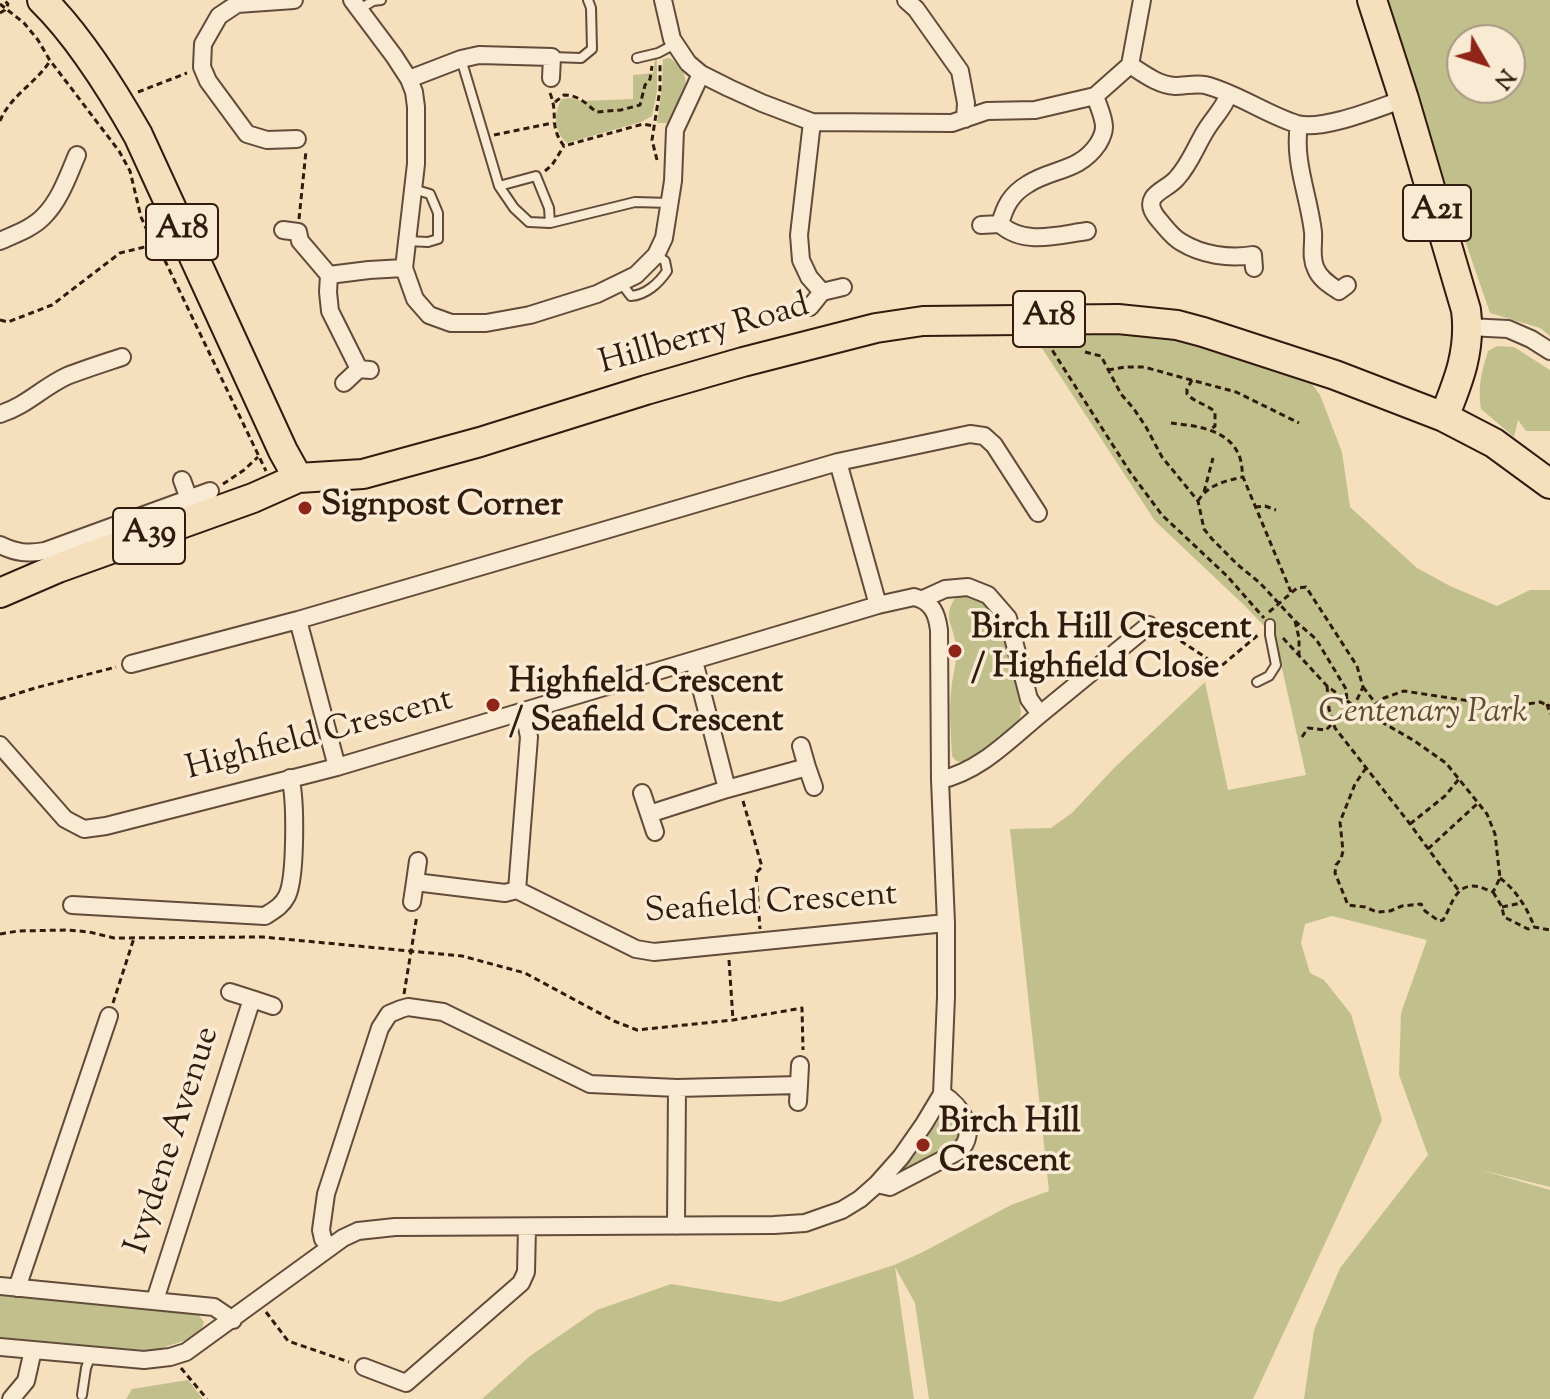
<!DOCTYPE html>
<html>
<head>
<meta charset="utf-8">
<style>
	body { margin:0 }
	#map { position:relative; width:1550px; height:1399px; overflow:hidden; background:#f5dfbc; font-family:"Sorts Mill Goudy",serif }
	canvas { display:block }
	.north { position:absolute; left:1446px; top:24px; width:80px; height:80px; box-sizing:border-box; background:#f8ead3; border:2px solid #a89784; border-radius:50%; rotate:129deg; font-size:22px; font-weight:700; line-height:32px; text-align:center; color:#311a0e }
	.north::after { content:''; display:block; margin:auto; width:28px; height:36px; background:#8f2418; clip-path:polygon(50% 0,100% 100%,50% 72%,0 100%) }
</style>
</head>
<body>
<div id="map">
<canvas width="1550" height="1399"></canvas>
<div class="north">N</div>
</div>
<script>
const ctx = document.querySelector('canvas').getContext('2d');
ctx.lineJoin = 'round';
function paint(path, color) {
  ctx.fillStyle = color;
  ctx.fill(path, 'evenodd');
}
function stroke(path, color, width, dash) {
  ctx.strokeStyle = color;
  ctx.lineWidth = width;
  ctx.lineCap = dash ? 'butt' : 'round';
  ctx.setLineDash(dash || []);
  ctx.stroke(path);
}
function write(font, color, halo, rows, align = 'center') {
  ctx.font = font + ' "Sorts Mill Goudy",serif';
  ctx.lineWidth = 7;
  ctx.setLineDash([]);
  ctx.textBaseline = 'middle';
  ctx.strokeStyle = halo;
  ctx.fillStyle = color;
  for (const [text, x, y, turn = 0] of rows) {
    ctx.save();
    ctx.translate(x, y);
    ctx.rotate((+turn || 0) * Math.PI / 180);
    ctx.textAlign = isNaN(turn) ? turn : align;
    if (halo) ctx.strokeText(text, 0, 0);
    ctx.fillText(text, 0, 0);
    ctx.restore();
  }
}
const green = new Path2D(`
	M1388,0H1550V336L1540,328L1490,313L1409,78ZM1462,40H1510V88H1462Z
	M670,58C698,78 682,98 672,123H657L662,86L663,59Z
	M655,59H657V91L652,116L641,122L567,143C554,132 553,112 562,99L570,98L582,101L633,99V75L653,73Z
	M1076,330L1158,335L1188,341L1238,357L1312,384L1320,395L1342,452L1350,507L1417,568L1450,586L1497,606L1530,590H1550V1187L1481,1170L1550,1190V1399H1304L1314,1330L1340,1268L1428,1155L1399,1075L1401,1013L1427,940L1332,916L1305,924L1301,943L1310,973L1324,980L1351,1014L1382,1120L1253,1399H929L915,1303L895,1267L914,1399H482L530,1356L597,1310L671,1284L780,1302L894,1265L923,1252L1011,1205L1049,1191L1010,829L1051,828L1072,813L1115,767L1205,682L1228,790L1306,775L1277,646L1268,630L1245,606L1155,521L1032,333Z
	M1497,346L1514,347L1550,370V431H1526L1518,420L1514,437L1481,409C1478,384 1481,375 1488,351Z
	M968,595L980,601L1001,620L1019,693L1021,713L1017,728L968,763L956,761L952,756C951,735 949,713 951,692C952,677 957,664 956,649C955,625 940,617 957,596Z
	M946,1113C956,1113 958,1119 963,1126L958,1145L904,1171L903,1165L919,1146L924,1150L930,1144L925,1139L943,1115Z
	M0,1294L198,1314L204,1322L201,1331L189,1339L153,1351L0,1337Z
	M188,1380L203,1399H126L132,1389Z`);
const path = new Path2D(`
	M0,4L24,23L38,40L49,59L119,151L130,171L141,217L150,237L157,244L266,471
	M138,92L187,73
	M550,93C559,115 548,125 564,146L643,124L654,126
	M555,102L564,95C578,95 586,103 596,112L621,110L640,105L645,85L650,79L652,66
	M0,121C10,96 36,83 50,61
	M494,135L553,123
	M657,160L652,140L660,89V65
	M545,171L552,165L564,146
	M299,219L306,151
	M0,320L8,322L52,305L120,253L157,244L164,240
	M1047,342L1130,472L1162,515L1227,576L1264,618
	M1085,352L1101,356L1121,394L1134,409L1146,427L1162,457L1198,501L1204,529L1212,539L1238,565L1260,583L1295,621L1316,639L1346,689L1347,701
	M1108,370L1125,367H1144L1180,377L1236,392L1299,423
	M1192,380L1187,389V394C1195,403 1207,404 1215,412V426L1211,429
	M1171,423C1197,426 1230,429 1240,458C1242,464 1242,471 1243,477L1291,592
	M223,484L244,470L258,457
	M1204,492L1213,458
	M1198,501C1209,484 1225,481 1243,477
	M1255,507L1265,506L1276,510
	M1269,612L1297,588L1306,587L1357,666L1363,687L1354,706
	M1295,621L1299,638V656
	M1164,630L1220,667L1258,635
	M1283,638L1327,686L1354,706L1413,740L1446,763L1487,814L1495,834L1500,878L1493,892C1487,890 1480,886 1473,886C1454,886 1451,908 1443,920L1439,921L1425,911L1421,904L1402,906L1390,911L1377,912L1365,907L1348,905L1335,873L1336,865L1341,859L1343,851L1340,822L1355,784L1366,768
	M1327,686L1329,709L1335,728L1410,824L1459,891
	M1363,687L1376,704L1384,698L1404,691L1483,703L1498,709L1540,702L1550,706
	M0,699L35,688L116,667
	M1547,704L1550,714
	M1302,737L1308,728L1326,730L1333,723
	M743,801L762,867L756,873L760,929
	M1410,824L1445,796L1459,779
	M1428,849L1478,803
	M1500,878C1516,890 1527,908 1534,926
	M1493,892L1502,907L1504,917L1528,929L1534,927L1550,930
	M1502,907L1521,903
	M0,934L18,931L68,930L89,932L114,938L263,937L462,956L525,973L614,1021L637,1030L733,1020L802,1008L803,1050
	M729,960L733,1020
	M404,994L417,915
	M113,1003L134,938
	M266,1312L288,1341L349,1362
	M181,1368L207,1399`);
const lane = new Path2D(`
	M360,9L373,1L381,0
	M552,57L581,58L592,49L591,8L588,0
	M637,58L658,53L675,44
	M461,59L499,186L514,208L529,222L550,223L635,202L670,203
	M499,186L536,176L549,208L550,223
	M407,241L428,242L438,239V213L430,194L413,189
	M621,283L631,296C646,295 659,283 667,271L665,261L656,255
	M1257,682L1269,676L1276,665L1270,635V624
	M82,1395L86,1368L91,1355`);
const street = new Path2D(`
	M294,0L237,4L219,16L203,44L202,67L208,81L247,134L267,140L297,139
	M352,0L394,56L409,79L414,92L416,107V164L404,268L415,299L429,315L451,323H486L530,315L597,294L636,275L656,255L664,238L673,181L675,130L701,74
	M663,0L672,39L688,63L701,74L729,88L762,103L812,122L952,123L987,111L1035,110L1095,96L1130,65
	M906,0L916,9L960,71L966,103L965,119
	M1142,0L1130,65C1144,74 1158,85 1175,86C1185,86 1195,83 1205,85C1237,93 1267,115 1297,124C1323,131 1378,108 1404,99
	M409,79L461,59L479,55L552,57L551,78
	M1229,94C1224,108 1214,117 1206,130C1196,146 1190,164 1177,178C1171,186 1158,190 1153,198C1148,206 1154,214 1159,220C1166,228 1172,237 1181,242C1202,255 1229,259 1253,255L1254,268
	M1299,125C1293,161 1309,196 1313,232C1314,245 1310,257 1316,269C1320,279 1330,285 1339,291L1347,285
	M981,225L1000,224
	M283,230L298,232L300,241L329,275
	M1087,231C1058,235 1024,246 1000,224C1005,206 1011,194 1028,184C1053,168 1079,172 1098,144C1101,139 1104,133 1104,127C1104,117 1098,105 1095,96
	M0,241C15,234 33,228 44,216C60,200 68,176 77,155
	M822,292L843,287
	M810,307L822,292L809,277L801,260L799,235L812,122
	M1468,327L1508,329L1531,339L1550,351
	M370,370L359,369L330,311L328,292L329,275L369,270L404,268
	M344,383L359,369
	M0,414C26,406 43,387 67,376C85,369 104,363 122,357
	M838,462L878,605
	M182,480L189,499
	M0,545C16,553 28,554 45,551L210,491
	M923,599L945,589L968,587L988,595L1008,618L1029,699L1040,714
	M298,620L337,767
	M694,661L727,789
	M131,664L298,620L838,462L970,434L984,436L994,445L1038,513
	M0,745L65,819L84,829L106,826L337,767L878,605L914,597C932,601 937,614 939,630L940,780L946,923V997L942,1094L924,1124L901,1157L877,1184L860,1199L842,1210L805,1223L774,1225L395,1227L358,1231L343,1238L186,1352L170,1357L144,1360L0,1347
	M801,746L807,767
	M940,780C981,771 1011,738 1043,712C1078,683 1114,654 1149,625
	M642,793L649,814
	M655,832L649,814L727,789L807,767L814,787
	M415,882L418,861
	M517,890L529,737L524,712
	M412,902L415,882L505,893L517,890L636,949L654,952L946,923
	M72,905L265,916C274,910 282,906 287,896C296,878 296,797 290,778
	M252,999L273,1006
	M799,1085L800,1065
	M877,1184L890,1187L959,1151C979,1133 961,1105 942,1094
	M676,1226L677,1088
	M330,1247L323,1239L321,1230L326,1194L380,1028L389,1014L401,1009L408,1007L443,1012L590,1084L677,1088L799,1085L798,1102
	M0,1286L214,1307L233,1320
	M17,1288L109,1016
	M155,1300L252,999L230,992
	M364,1367L406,1383L521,1283L526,1272L527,1227
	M11,1399L26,1381L33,1350`);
const highway = new Path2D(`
	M42,0C78,35 113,91 138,135L283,451L298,478
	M1372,0L1404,99L1466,310C1471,350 1459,380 1444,417
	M0,593L58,568L253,498L298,478L363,474L480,442L646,390L743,362L876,328L923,321L1118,319L1177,325L1203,332L1335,375L1444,417L1494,443L1550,484`);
const pathBridge = new Path2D(`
	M0,13L5,10L8,4L4,0`);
const markers = [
	[305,508,8,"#8f2418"],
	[955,651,8,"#8f2418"],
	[493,705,8,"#8f2418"],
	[923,1145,8,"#8f2418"]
];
const shields = [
	[1437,213,68],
	[182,232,72],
	[1049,319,72],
	[149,536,72]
];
const shieldNames = [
	["A21",1437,213],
	["A18",182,232],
	["A18",1049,319],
	["A39",149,536]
];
const streetNames = [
	["Hillberry Road",705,337,-16],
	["Highfield Crescent",320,737,-15],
	["Seafield Crescent",771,906,-4],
	["Ivydene Avenue",175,1141,-72]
];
const poiNames = [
	["Signpost Corner",321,508],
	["Birch Hill Crescent",971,631],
	["/ Highfield Close",971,670],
	["Highfield Crescent",509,685],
	["/ Seafield Crescent",509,724],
	["Birch Hill",939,1125],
	["Crescent",939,1164]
];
const parkNames = [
	["Centenary Park",1423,715]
];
paint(green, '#c1c08d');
stroke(lane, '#624b3a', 12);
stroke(street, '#624b3a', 20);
stroke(highway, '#311a0e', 32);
stroke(path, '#311a0e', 3, [6, 4]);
stroke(lane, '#f8ead3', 8);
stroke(street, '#f8ead3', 16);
stroke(highway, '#f5dfbc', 28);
stroke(pathBridge, '#311a0e', 3, [6, 4]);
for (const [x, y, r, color] of markers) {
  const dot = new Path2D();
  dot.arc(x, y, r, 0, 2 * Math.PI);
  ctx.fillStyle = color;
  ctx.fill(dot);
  stroke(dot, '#f8ead3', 3);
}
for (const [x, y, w] of shields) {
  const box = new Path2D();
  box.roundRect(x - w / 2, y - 28, w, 56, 6);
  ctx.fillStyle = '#f8ead3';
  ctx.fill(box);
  stroke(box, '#311a0e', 2);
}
write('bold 32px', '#311a0e', null, shieldNames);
write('34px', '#311a0e', '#f8ead3', streetNames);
write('bold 34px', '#311a0e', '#f8ead3', poiNames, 'left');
write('italic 34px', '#5c4c34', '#f8ead3', parkNames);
</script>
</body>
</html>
